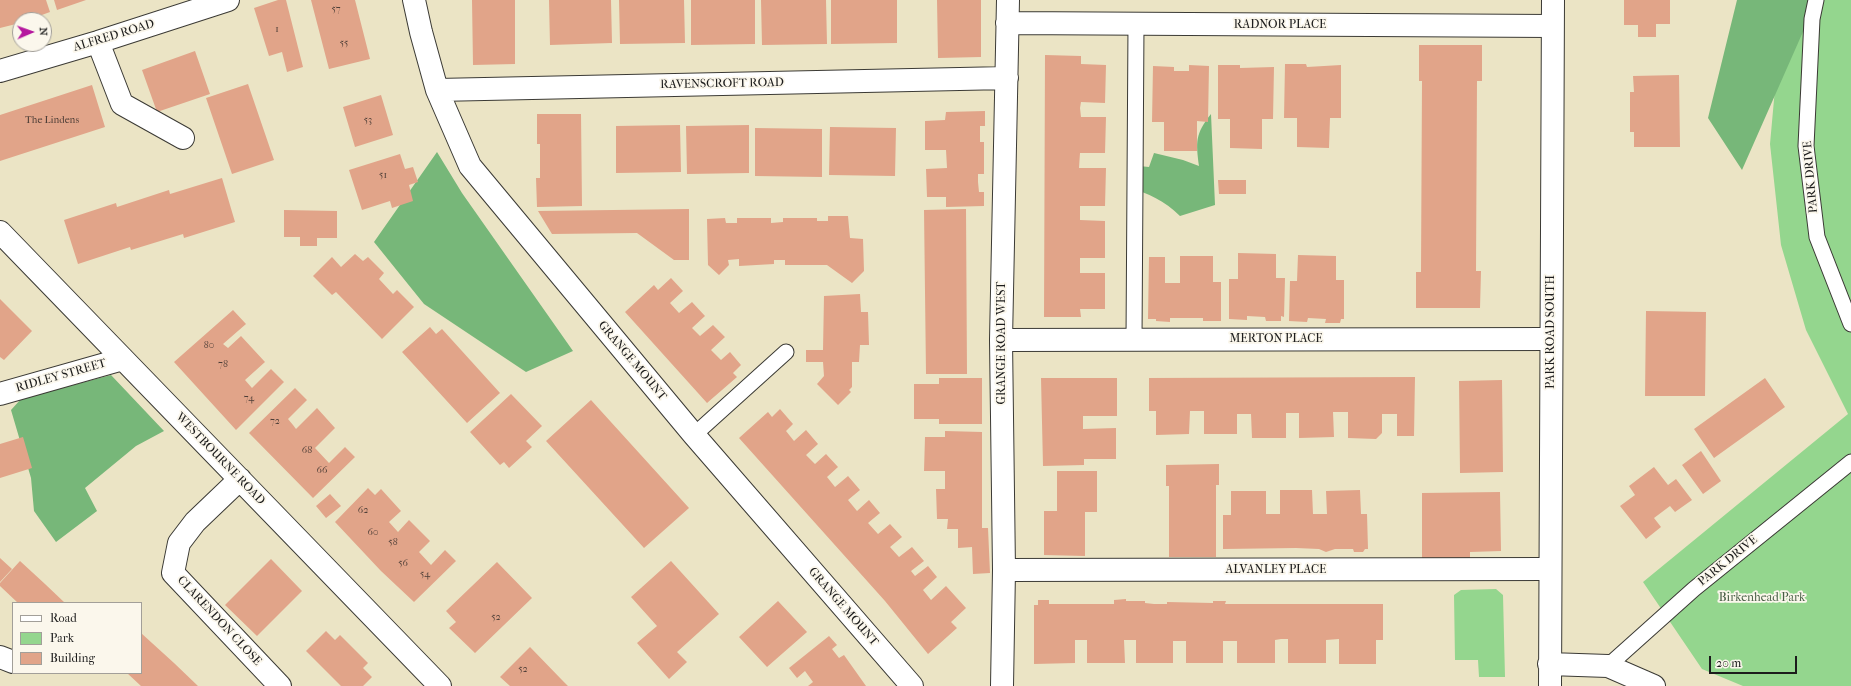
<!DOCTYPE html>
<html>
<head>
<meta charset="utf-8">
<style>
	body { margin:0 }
	#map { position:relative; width:1851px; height:686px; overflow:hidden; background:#ebe4c5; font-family:"IM FELL French Canon",serif }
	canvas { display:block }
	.legend { position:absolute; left:12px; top:602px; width:130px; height:72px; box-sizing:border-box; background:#fbf7ec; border:1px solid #a29f99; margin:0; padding:5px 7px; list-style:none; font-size:12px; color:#1c1c1c }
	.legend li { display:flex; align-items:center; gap:8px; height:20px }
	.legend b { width:20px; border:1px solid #a29f99 }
	.north { position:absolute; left:12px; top:12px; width:40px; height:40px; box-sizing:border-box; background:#fbf7ec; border:1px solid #a29f99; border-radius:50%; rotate:88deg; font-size:11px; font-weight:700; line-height:16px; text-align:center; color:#1c1c1c }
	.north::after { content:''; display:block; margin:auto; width:14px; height:18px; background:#b5179e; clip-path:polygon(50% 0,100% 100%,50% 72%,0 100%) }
	.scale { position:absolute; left:1709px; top:656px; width:88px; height:18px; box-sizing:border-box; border:2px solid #1c1c1c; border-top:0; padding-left:5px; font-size:12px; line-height:14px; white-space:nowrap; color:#1c1c1c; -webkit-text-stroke:3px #fbf7ec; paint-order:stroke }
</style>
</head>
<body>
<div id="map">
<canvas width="1851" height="686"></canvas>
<ul class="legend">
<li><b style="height:5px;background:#fff"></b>Road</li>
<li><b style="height:11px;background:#94d68e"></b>Park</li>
<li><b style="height:11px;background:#e1a489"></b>Building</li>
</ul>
<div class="north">N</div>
<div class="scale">20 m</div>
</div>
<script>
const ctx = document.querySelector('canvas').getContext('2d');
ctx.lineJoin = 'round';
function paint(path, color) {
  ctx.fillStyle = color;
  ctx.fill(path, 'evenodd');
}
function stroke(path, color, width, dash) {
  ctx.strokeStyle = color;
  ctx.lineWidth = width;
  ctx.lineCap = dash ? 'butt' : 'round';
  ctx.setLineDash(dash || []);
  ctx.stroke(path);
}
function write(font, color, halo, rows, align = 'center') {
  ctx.font = font + ' "IM FELL French Canon",serif';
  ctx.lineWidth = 3.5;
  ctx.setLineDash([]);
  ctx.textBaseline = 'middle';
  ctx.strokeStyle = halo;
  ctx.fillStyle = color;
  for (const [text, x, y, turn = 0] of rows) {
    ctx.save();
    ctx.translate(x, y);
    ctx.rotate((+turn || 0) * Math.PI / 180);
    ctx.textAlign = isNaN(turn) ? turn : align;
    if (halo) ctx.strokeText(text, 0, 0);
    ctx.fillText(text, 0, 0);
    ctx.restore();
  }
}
const green = new Path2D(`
	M1783,0H1851V686H1743L1702,669L1643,582L1848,414L1806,330L1781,245L1770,144Z
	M1496,589L1503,595L1505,677H1479L1478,660H1455L1454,595L1461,590Z`);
const forest = new Path2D(`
	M1737,0H1817L1742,170L1708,118Z
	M1211,114L1215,205L1180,216C1164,200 1149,194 1128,187L1129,165L1149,167L1154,153L1183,160L1199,166C1196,142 1195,134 1211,114Z
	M437,152L462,193L573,351L526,372L424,304L374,242Z
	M111,375L164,431L136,446L85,488L97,511L56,542L34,511L31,478L11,410L21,399Z`);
const building = new Path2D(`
	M0,0H46L50,12L28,20H20V23L0,28Z
	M54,0H86L57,10Z
	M278,0H286L303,67L287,72L282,52L269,56L254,8Z
	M311,0H355L370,59L329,69Z
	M472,0H515V64L473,65Z
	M549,0H611L612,43L550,45Z
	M619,0H684L685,43L620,44Z
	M691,0H755V44L691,45Z
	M761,0H826L827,44L762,45Z
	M831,0H897V43L831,44Z
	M937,0H981V57L938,58Z
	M1624,0H1670V24H1656V37H1638V25H1624Z
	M1419,45H1482V81H1477L1476,271H1481L1480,308H1416V272H1421L1422,81H1419Z
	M195,51L210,94L157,112L142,70Z
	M1045,55L1081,56V64L1106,65L1105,103L1081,102L1080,108L1081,117H1106L1105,153H1080L1079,168H1106L1105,206H1080V220L1105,221V258H1080V273H1105V309H1080L1081,317H1044Z
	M1285,64H1306L1307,67L1341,65V118H1330L1329,148L1297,147V118H1284Z
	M1189,65L1209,66L1208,122L1197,121V151H1164V122H1152L1153,66L1174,67V71H1189Z
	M1218,65H1240V68L1274,67L1273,119H1262V149L1230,148V119H1218Z
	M1679,75L1680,147H1634V132H1630V92H1634L1633,76Z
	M248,84L274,160L232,174L206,98Z
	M92,85L105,127L0,161V115Z
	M381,95L393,135L355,147L343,107Z
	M985,111V126H980V142H984V174H978V182L979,192H984V206L946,207V197H927L926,169L947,168L946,150H925V121L945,120L946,112Z
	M537,114H581L582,206L537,207L536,178H540V144H537Z
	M680,125L681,172L616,173V126Z
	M749,125V173L687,174L686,126Z
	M830,127L896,128L895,176L829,175Z
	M755,128L822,129V177L755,176Z
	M400,154L405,169L413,167L418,182L409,185L413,201L392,208L390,201L362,210L349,170Z
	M222,178L235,222L184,238L183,234L131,250L130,247L78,264L64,220L116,203L117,207L169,190L170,194Z
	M1218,180H1246V194H1219Z
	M689,209V260H674L637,233L552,234L538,211Z
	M966,209L967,374H926L924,210Z
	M284,210L337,211V238H317V246H300V237H284Z
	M828,216H848L850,238L863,239L864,271L852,283L827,265H785V260H774V264L739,266V259L728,260L729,265L719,275L708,265L707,219L725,218L726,223H737V218H771V223L783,222V218H817V221H828Z
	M1238,253L1276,254V278H1285L1284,317L1281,316V321H1266L1265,317L1247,316V320L1229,319V279H1238Z
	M355,254L363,261L368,257L384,273L379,279L393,294L397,290L414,307L382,339L336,292L332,295L313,276L332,257L341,267Z
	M1298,255L1336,256V280H1344V319H1341L1340,323H1325L1326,319L1308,318L1307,322L1289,321L1290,281H1297Z
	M1180,256H1213V282H1221V321H1203V318H1170V322L1156,321V319H1148L1149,257H1165V283H1180Z
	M671,278L683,291L670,303L679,313L692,302L705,316L692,328L700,336L713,325L725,337L711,350L721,360L730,352L741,365L733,373L737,377L707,403L625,312L654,285L658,290Z
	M860,294L861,312H868L869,345H860L859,362H852V387L849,390L851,392L838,405L817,384L824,376L823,362H806V350H823L824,296Z
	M0,299L32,331L4,360L0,357Z
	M233,310L246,324L223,344L228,348L241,336L265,362L245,380L252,388L271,369L284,382L236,430L174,362Z
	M1646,311L1706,312L1705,396H1645Z
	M430,327L436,334L442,329L500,393L467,423L402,352Z
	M1415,377L1414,436H1397V414H1382V433L1376,439L1348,438V412H1333L1334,437L1299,438V413H1286V438H1252L1251,414H1237V434H1204V411H1190L1189,434L1156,435V411H1149V378Z
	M939,378H982V424H939V419H914V384H939Z
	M1041,378H1117V416H1083V429L1116,428V459H1084V465L1043,466Z
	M1765,378L1785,407L1714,458L1694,429Z
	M1502,380L1503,472L1460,473L1459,381Z
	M295,388L307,400L288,419L293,425L296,429L317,408L335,428L315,448L329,463L345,447L355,457L313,498L249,433Z
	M511,394L542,426L526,441L532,447L509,468L504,462L500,465L470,432Z
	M591,400L689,508L644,548L546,441Z
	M780,409L793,424L786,431L794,441L806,430L818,444L806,455L815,464L826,454L838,467L827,477L835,487L848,476L860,490L848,500L857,511L869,500L880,513L868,523L878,534L890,524L902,537L890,547L899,557L912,547L924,561L911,571L915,576L928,566L937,577L923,590L931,600L946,586L966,608L951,622L957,628L928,654L885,601L739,438L768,412L772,417Z
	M945,431L982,432V528H988L990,573L973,574L972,547L958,548V529H947L948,519H937L936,489H945V471H924L925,437H945Z
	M23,437L32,468L0,478V444Z
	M1701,451L1721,481L1703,494L1682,465Z
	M1219,464V485H1216V557H1169V486H1166V465Z
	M1654,467L1668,485L1676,479L1692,500L1675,512L1670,506L1654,518L1661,527L1646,539L1620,506L1635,495L1629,486Z
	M1057,471H1097V512H1085V556L1044,555V511H1057Z
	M368,488L375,495L381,489L401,511L389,522L398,532L409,520L430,541L419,552L431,565L445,550L456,561L414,602L381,571L335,522Z
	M1280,490H1312L1313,514H1327L1326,491L1360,490L1361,514H1367L1368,549H1365L1363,552H1354L1353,549H1335L1326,552L1319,549L1296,548L1223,549V515H1231V491H1266V514H1280Z
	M1500,492L1501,551L1470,552V559H1422V493Z
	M330,494L341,506L326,518L316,506Z
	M0,558L12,569L0,582Z
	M271,559L302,591L257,636L225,605Z
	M20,561L45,584L65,603H18L0,586V583Z
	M671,561L719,614L677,652L687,662L669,679L637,643L657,626L631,597Z
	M497,562L532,598L475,653L449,628L456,622L446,611Z
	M1126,599V601H1145V603L1154,604H1167V602L1213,603V601H1226L1225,604H1383V640H1376V664H1339V639L1326,640V663H1288V639H1281L1275,640V663H1237V641H1223V663H1186V641H1173V663H1136V640H1124L1125,663H1087V640H1075V663L1034,664V605H1038V600H1049V604H1114V600Z
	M778,601L807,632L767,667L739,637Z
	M326,631L335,640L340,635L368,663L363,668L372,677L363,686H341L306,651Z
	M141,633L174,663L198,686H141L127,673H141Z
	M829,636L837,645L832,649L839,658L844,655L866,686H808L813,682L805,671L797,678L789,668Z
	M530,647L562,680L568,686H510L500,677Z`);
const service = new Path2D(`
	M1816,0L1812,19L1806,146L1817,237L1851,324
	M1134,339L1136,25
	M694,435L786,352
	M1608,666L1694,589L1851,462`);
const minor = new Path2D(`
	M414,0L421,32L437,90L470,166L694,435L912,686
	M1007,23L1552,26
	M98,42L122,104L183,138
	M0,71L98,42L228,0
	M437,90L1007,78
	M0,232L440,686
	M1001,340L1551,339
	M0,394L123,359
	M240,479L195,522L179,543L173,573L280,686
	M1004,570L1549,569
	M0,657L13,662
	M1002,686L1004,570L1001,340L1008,0`);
const tertiary = new Path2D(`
	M1549,664L1608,666L1654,686
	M1550,686L1553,0`);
const numberNames = [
	["57",336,10],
	["1",277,30],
	["55",344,44],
	["The Lindens",52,121],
	["53",368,121],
	["51",383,176],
	["80",209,346],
	["78",223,365],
	["74",249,399],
	["72",275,422],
	["68",307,451],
	["66",322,471],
	["62",363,511],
	["60",373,533],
	["58",393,543],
	["56",403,564],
	["54",425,575],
	["52",496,618],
	["52",523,670]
];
const streetNames = [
	["RADNOR PLACE",1280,25],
	["ALFRED ROAD",114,36,-17],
	["RAVENSCROFT ROAD",722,84,-1],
	["PARK DRIVE",1811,177,-95],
	["PARK ROAD SOUTH",1551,332,-90],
	["MERTON PLACE",1276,339],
	["GRANGE ROAD WEST",1002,343,-90],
	["GRANGE MOUNT",632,361,50],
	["RIDLEY STREET",61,376,-16],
	["WESTBOURNE ROAD",220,459,46],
	["PARK DRIVE",1728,561,-39],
	["ALVANLEY PLACE",1276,570],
	["GRANGE MOUNT",843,607,49],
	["CLARENDON CLOSE",219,621,47]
];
const parkNames = [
	["Birkenhead Park",1762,598]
];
paint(green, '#94d68e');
paint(forest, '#77b779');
paint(building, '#e1a489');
stroke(service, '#3b3a35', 17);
stroke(minor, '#3b3a35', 24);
stroke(tertiary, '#3b3a35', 24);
stroke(service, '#fff', 15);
stroke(minor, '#fff', 22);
stroke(tertiary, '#fff', 22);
write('10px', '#4d3e37', null, numberNames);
write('12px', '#1c1c1c', '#fbf7ec', streetNames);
write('12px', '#465d44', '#fbf7ec', parkNames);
</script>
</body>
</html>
